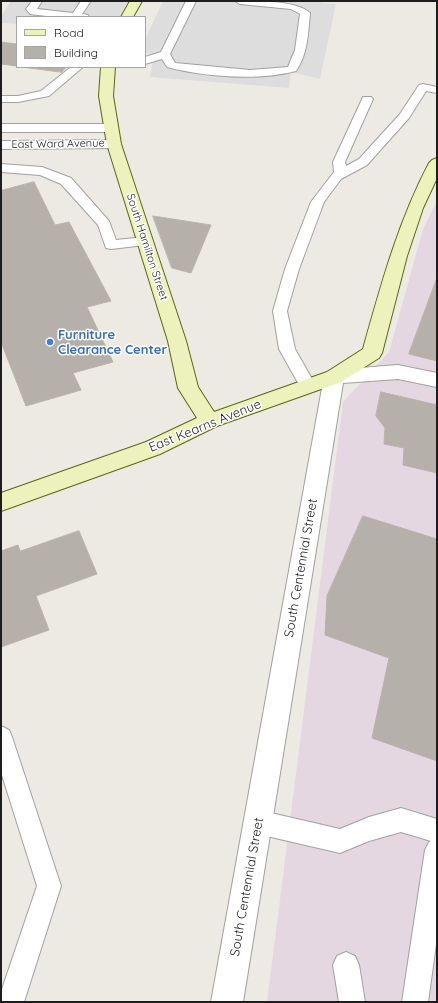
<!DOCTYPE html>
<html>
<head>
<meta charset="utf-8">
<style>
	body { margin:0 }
	#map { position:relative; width:438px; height:1003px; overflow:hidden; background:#edeae4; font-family:Quicksand,sans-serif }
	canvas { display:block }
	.frame { position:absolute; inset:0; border:2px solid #1d1d1d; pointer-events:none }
	.legend { position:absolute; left:16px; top:16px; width:130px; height:52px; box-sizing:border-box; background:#fff; border:1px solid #a5a5a5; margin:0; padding:5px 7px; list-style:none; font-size:12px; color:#1d1d1d }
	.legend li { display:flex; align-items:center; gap:8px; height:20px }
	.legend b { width:20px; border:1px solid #a5a5a5 }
</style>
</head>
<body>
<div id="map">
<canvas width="438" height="1003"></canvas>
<div class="frame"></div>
<ul class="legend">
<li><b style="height:5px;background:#edf2bd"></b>Road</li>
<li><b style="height:11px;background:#b6b0aa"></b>Building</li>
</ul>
</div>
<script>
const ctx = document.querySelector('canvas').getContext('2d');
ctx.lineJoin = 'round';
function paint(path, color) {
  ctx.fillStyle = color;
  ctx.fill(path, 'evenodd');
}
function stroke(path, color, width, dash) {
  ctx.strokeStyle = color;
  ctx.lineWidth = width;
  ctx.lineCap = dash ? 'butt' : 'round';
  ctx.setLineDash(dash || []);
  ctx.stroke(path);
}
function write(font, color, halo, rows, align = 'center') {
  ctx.font = font + ' Quicksand,sans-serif';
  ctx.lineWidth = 3;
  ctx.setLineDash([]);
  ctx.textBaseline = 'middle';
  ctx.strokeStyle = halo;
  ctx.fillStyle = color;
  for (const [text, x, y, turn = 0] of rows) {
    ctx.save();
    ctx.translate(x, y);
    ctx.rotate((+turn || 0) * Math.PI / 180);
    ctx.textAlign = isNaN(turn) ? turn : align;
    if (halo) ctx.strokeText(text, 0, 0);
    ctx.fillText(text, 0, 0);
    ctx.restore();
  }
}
const industrial = new Path2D(`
	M437,201V1002H267L343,402L389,352L423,229Z`);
const parking = new Path2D(`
	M11,1H128L119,17H17V24L1,23V16Z
	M163,1H322V3L336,4L320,79L291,72L289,88L150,77L154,54L145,53V40Z`);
const building = new Path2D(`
	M1,42L17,44V66L1,64Z
	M22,67H66L62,72Z
	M34,182L55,225L69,222L111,301L87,307L113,362L73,373L81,390L26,406L1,342V188L2,190Z
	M153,216L211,225L191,273L172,268Z
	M437,278V361L409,354Z
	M381,392L437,405V473L403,465L404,448L384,444L385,428L376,416Z
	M363,516L437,539V761L372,738L389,658L325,635L327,596Z
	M79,531L97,574L36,596L49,630L1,647V551L18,545L20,551Z`);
const lane = new Path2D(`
	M32,1H42L37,9L73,13L81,1H91L82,14L88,15L89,17H54L30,14L26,9Z
	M186,1H196L170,54L175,63L250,70L288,67L295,50L300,14L291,9L240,4L235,1C255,1 297,0 310,13C308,33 308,54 296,71C258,81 205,77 167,67L162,59L145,64V57L161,52Z
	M71,67H83L49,96L18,102H1V96H18L41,91Z
	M423,84L437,87V93L426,91L409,118L367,165L341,179L324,202L299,269L287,311L295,349L316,386L314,390L308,392L302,390L279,349L273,311L285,269L311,202L334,172L333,162L363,97H371L373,99L345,162L346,166L359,159L400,114L419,85Z
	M1,164L42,167L71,178L109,221L116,240L145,237L150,238L152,241L150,244L145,245L111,249L106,248L98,225L61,184L40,175L1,172Z
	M1,726L9,730L12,737L61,886L24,1002H1V992L37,886L1,772Z
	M401,808L437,819V937L428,1002H402L425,850L429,842L431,841L401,832L369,841L340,853L258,834L250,830L246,822L250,814L258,810L340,829L369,817Z
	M346,952L355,956L359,965L365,1002H339L333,965L337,956Z`);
const street = new Path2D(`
	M1,124H111L116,125L118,128L116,131L111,132H1Z
	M114,140L119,141L121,144L119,147L114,148L1,149V141Z
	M398,365L437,373V387L398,379L343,383L243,1002H211L324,377L327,372L334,370Z`);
const secondary = new Path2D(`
	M130,1H142L133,17H121Z
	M101,67H115L113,96L121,144L186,341L198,387L214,412L327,372L363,349C381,285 398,222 429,163L432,160L437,158V178L423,208L407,256L382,353L379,358L341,382L217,426L160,454L1,511V493L146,442L197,418L178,388L168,341L107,144L99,96Z`);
const markers = [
	[50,342,4,"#3f7fe0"]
];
const farStreetnames = [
	["East Ward Avenue",58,144,-1],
	["South Hamilton Street",147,247,72]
];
const shopNames = [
	["Furniture",58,335],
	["Clearance Center",58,350]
];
const streetNames = [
	["East Kearns Avenue",205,426,-22],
	["South Centennial Street",301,568,-80],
	["South Centennial Street",247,887,-80]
];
paint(industrial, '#e5d7e2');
paint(parking, '#ddd');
paint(building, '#b6b0aa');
stroke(building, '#bdb2a8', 1);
stroke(lane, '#a1a1a1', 2);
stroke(street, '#a1a1a1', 2);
stroke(secondary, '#5b6711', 2);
paint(lane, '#fff');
paint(street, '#fff');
paint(secondary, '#edf2bd');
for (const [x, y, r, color] of markers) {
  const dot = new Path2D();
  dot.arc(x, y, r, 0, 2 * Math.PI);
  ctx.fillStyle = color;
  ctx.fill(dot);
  stroke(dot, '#fff', 1.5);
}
write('11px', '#1d1d1d', '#fff', farStreetnames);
write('bold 13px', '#366cbe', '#fff', shopNames, 'left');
write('13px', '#1d1d1d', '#fff', streetNames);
</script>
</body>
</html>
